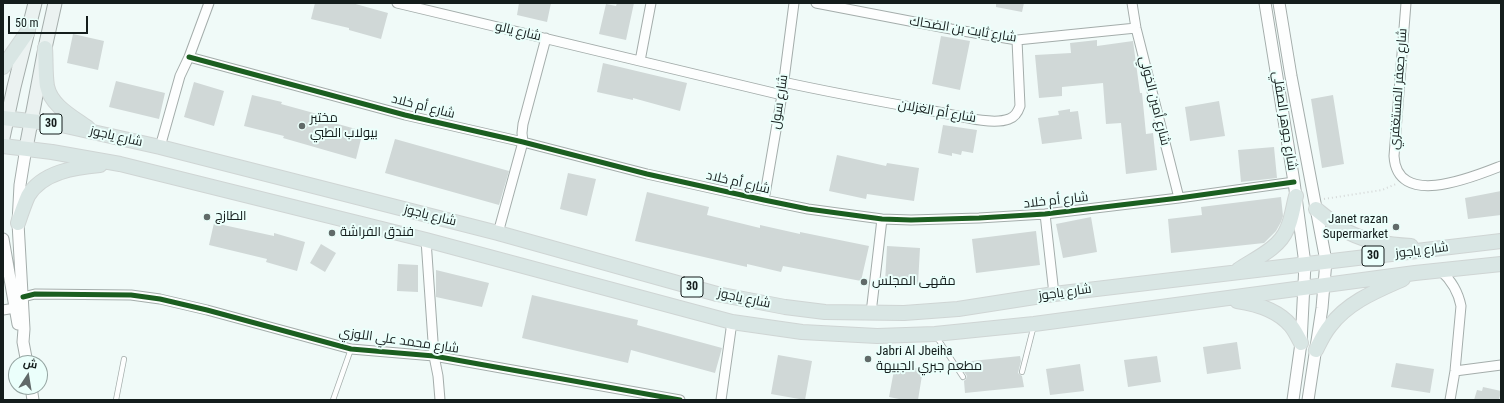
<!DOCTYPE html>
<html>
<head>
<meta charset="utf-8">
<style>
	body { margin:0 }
	#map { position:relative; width:1504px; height:403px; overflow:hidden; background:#f0faf8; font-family:"Roboto Condensed",Cairo,sans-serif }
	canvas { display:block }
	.frame { position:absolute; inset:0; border:4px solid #141d1c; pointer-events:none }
	.north { position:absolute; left:8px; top:355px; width:40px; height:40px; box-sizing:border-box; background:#ebfffb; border:1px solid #95a5a2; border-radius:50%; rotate:12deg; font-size:11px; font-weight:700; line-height:16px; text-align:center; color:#141d1c }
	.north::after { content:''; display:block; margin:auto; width:14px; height:18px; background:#616a69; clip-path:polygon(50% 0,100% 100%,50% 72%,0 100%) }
	.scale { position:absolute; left:8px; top:16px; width:80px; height:18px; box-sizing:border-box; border:2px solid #141d1c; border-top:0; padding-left:5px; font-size:12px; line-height:14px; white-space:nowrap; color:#141d1c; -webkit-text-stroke:3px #ebfffb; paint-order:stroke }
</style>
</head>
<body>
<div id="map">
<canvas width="1504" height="403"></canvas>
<div class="frame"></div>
<div class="north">ش</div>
<div class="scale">50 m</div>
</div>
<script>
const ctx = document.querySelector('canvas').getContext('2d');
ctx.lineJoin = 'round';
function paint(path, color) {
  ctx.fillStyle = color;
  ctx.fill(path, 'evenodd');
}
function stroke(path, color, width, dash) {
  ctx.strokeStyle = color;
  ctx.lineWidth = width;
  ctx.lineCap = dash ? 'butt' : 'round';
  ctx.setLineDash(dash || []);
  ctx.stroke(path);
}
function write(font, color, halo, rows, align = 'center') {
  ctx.font = font + ' "Roboto Condensed",Cairo,sans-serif';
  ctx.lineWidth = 4;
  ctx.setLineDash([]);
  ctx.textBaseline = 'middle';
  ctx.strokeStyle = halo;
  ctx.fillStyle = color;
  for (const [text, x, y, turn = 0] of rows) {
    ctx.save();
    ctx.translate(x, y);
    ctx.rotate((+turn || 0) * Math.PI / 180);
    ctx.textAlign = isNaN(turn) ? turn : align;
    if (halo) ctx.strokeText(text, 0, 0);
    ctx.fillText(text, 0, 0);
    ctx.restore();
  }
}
const building = new Path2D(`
	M315,3H352L388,13L381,39L349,30V28L311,19Z
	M519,3H551L547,22L517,15Z
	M617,3H634L626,40L599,34L606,4L616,6Z
	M996,3H1024L1022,12L996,7Z
	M73,34L104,41L98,70L67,63Z
	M941,36L970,41L960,90L932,84Z
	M1097,40V46L1133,41L1140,93H1142L1146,134L1153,133L1157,170L1126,174L1121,123L1106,124L1103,83L1062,87V96L1039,98L1035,55L1071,53L1070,43Z
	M603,63L687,83L680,111L633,98V100L597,92Z
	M116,81L165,93L159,119L109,107Z
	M194,82L224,91L214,126L184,117Z
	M252,95L282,102L281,104L321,115L320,119L363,131L356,159L283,138L284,136L244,126Z
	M1333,95L1344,164L1322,168L1311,99Z
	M1219,101L1225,136L1190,141L1185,107Z
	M1070,109V112L1078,111L1082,139L1042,144L1038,118L1059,115L1058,111Z
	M943,125L977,130L973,153L962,151L961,155L952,153V156L938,153Z
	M395,139L509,171L499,205L385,173Z
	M1274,147L1277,178L1241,182L1238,150Z
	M837,155L886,166L887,163L919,168L914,201L867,194L866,199L829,191Z
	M568,173L596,179L587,216L560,209Z
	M1501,191V215L1468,219L1465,198Z
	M647,192L709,207L707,215L760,228V225L800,234V232L869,246L861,281L783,266L781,272L747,264V267L635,241Z
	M1281,197L1283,216L1281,222L1276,231L1264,243L1171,253L1168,219L1202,215L1201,207Z
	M1091,217L1097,252L1063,258L1056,224Z
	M214,223L274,236V233L305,242L297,271L266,262L267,259L209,245Z
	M1036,231L1040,265L976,273L972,239Z
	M321,244L336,253L325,272L310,263Z
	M887,246L920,248L918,284L885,283Z
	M398,264L418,265V292L397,291Z
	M436,270L489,283L482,307L436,297Z
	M532,295L638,320L637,325L722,348L715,373L631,350L628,363L522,338Z
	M1237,342L1241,369L1207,374L1203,347Z
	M778,355L812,361L805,400L771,394Z
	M1020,356L1021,361L1018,373L1022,376L1024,387L965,393L964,381L966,379L967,376L962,369V362Z
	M1157,356L1161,382L1128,387L1124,360Z
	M1396,363L1434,369L1430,393L1391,387Z
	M1080,364L1084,391L1050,395L1046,369Z
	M895,365L923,369L918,400H904L889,397Z
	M1483,387L1501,391L1499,400H1474L1477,390L1482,391Z`);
const path = new Path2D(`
	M1324,199L1382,190L1396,184`);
const service = new Path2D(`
	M936,336L963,377
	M1022,372L1034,325
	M116,400L124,359
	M333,400L351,349`);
const minor = new Path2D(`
	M397,3L782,95
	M816,3L951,29L1017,40L1136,28
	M1132,3L1136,28L1179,198
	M1406,3L1394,156C1397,209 1473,177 1501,166
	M189,57L405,115L523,142L647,174L764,200L808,209L882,219L911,220L979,218L1045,214L1179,198L1294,182
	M640,61L651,3
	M783,82C833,93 883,102 933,111C952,114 991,126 1009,119C1015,117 1018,112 1020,106L1017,40
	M160,147L180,76L189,57L209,3
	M764,200L782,95L794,3
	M1045,214L1054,294
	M498,233L523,142L522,133L523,124L546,38
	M426,240L434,356L438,376L440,400
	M1441,271C1452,281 1458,291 1461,306L1455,371L1450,400
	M23,297L35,294L131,295L160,299L207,310L351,349L434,356L680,400
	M3,310L15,308
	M871,313L882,219
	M1455,371L1501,365
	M721,400L732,322`);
const tertiary = new Path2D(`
	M1265,3L1294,182L1305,264L1301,343L1293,400
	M1279,3L1291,76L1326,261L1322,308L1308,400
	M26,148L20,185L18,223L24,329L23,342L27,363
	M3,239L18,324
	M31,387L33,400`);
const secondary = new Path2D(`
	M3,138L14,87L35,3
	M26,148L45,48L55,3`);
const primary = new Path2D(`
	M45,48C46,61 45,74 47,86C51,106 73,117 88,128
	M3,67L28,31
	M3,118L57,124L160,147L498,233L717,294L785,307L825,312L904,313L958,309L1054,294L1501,241
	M3,146L52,152L120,164L426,240L732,322L802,332L877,336L935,334L1034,324L1415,273L1501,264
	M1316,209C1327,218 1337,227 1350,233C1368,242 1391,245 1411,246
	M18,223C21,214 24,205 28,196C42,172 76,167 100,165
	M1238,270C1254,259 1279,249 1287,229C1292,219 1293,207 1296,196
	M1237,301C1257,304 1278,310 1291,326C1295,331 1298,337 1301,343
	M1316,350C1320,342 1324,333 1330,326C1348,302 1376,291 1403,279`);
const cycleway = new Path2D(`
	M189,57L405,115L523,142L647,174L764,200L808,209L882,219L911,220L979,218L1045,214L1179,198L1294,182
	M23,297L35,294L131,295L160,299L207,310L351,349L434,356L680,400`);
const markers = [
	[302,126,4,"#616a69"],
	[207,217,4,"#616a69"],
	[1396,227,4,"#616a69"],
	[332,233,4,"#616a69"],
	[864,282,4,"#616a69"],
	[868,359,4,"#616a69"]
];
const shields = [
	[51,124,22],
	[1373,256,22],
	[692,287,22]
];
const shieldNames = [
	["30",51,124],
	["30",1373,256],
	["30",692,287]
];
const streetNames = [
	["شارع ثابت بن الضحاك",963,30,9],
	["شارع يالو",518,32,13],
	["شارع جعفر المستغفري",1399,89,-86],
	["شارع أمين الخولي",1154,101,76],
	["شارع سول",780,102,-81],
	["شارع أم خلاد",423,107,14],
	["شارع أم الغزلان",937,112,10],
	["شارع جوهر الصقلي",1284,121,81],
	["شارع ياجوز",116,137,13],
	["شارع أم خلاد",738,183,13],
	["شارع أم خلاد",1056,201,-6],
	["شارع ياجوز",430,216,14],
	["شارع ياجوز",1422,251,-7],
	["شارع ياجوز",1065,293,-8],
	["شارع ياجوز",744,299,12],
	["شارع محمد علي اللوزي",399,341,8]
];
const poiNames = [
	["مختبر",310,119],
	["بيولاب الطبي",310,134],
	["الطازج",215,217],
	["Janet razan",1388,220,"right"],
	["Supermarket",1388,235,"right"],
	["فندق الفراشة",340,233],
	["مقهى المجلس",872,282],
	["Jabri Al Jbeiha",876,352],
	["مطعم جبري الجبيهة",876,367]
];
paint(building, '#d0d8d7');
stroke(service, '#a4adab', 6);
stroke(minor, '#a4adab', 11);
stroke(tertiary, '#a4adab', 13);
stroke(secondary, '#a4adab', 15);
stroke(primary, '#cfd5d4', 16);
stroke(path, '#d5d8d8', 2, [1, 3]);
stroke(service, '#fdfefe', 4.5);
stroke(minor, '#fdfefe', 9);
stroke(tertiary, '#fdfefe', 11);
stroke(secondary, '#ebf2f1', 13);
stroke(primary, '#d9e6e4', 14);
stroke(cycleway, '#1b5e20', 5);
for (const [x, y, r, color] of markers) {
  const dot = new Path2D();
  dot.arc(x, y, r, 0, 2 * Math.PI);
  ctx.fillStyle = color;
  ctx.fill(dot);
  stroke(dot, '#ebfffb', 1.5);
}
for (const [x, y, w] of shields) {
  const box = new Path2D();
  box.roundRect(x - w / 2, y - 10, w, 20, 3);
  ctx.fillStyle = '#ebfffb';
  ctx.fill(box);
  stroke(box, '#141d1c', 1);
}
write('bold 12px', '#141d1c', null, shieldNames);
write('13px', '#141d1c', '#ebfffb', streetNames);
write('13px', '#141d1c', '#ebfffb', poiNames, 'left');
</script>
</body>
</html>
